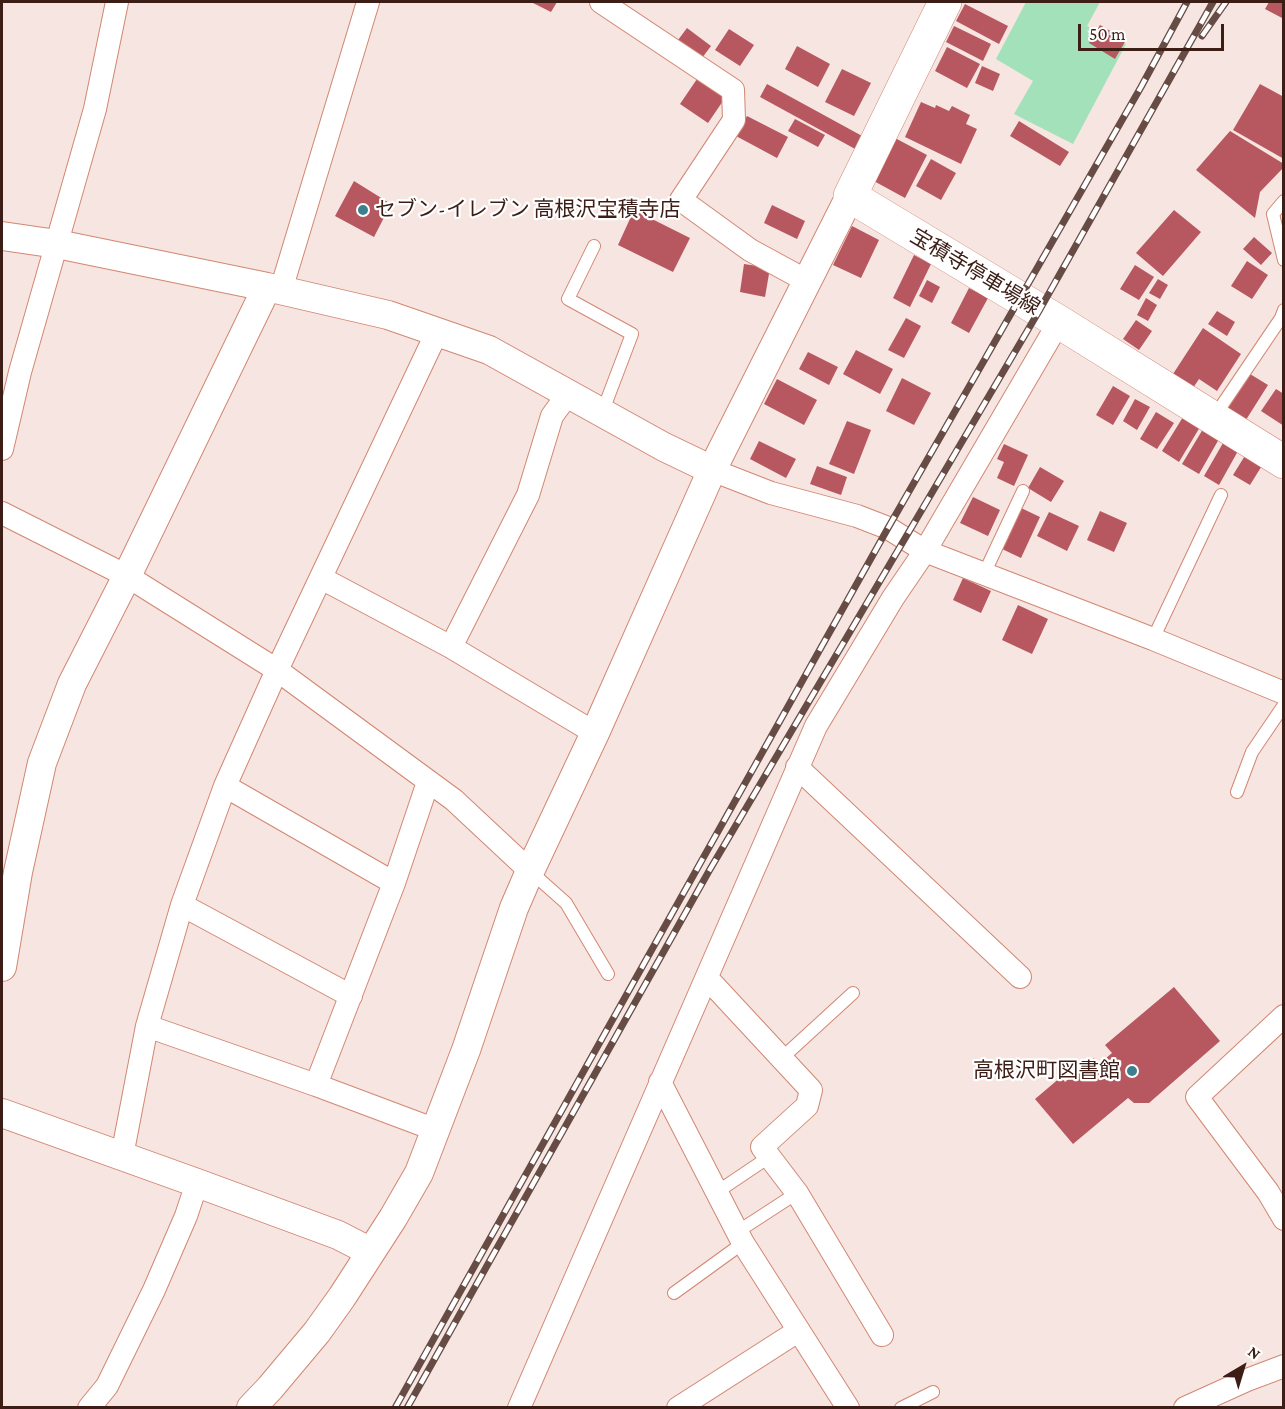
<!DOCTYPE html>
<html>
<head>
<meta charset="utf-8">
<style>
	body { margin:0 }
	#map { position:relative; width:1285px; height:1409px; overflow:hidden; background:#f6e5e0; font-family:"Crimson Pro",serif }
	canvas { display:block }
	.frame { position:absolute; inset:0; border:3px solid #3c1e16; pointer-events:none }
	.north { position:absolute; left:1213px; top:1337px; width:60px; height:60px; -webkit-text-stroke:4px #fff; paint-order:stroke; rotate:38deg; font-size:16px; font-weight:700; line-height:24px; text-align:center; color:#3c1e16 }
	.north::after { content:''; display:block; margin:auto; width:21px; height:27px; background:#3c1e16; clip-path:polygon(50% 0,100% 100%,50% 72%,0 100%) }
	.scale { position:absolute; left:1078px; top:24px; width:146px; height:27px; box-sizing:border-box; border:3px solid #3c1e16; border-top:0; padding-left:8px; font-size:18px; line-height:21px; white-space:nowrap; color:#3c1e16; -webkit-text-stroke:4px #fff; paint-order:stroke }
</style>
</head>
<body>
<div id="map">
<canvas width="1285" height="1409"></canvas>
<div class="frame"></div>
<div class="north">N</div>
<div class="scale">50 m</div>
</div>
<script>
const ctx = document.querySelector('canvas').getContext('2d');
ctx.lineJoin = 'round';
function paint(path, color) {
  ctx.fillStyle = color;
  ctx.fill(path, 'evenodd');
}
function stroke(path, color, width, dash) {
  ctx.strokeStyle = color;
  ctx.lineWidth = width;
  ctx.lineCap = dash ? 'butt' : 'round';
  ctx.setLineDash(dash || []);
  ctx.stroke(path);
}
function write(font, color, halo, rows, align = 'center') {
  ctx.font = font + ' "Crimson Pro","Noto Sans JP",serif';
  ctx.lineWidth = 4.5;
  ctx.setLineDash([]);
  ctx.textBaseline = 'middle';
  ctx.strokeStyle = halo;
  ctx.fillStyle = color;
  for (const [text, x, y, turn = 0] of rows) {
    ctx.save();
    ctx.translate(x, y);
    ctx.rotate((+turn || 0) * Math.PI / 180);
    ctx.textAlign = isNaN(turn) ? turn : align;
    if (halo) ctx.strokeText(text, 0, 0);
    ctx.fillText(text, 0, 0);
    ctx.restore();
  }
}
const green = new Path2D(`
	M1026,2H1100L1087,26L1126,44L1073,144L1014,114L1033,81L996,59Z`);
const building = new Path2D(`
	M531,2H557L551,12Z
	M1269,2H1284V19L1265,9Z
	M965,4L1008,26L999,44L956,21Z
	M1100,25L1126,40L1115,59L1089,43Z
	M954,26L991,44L983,61L946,42Z
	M687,28L711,46L702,58L678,40Z
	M729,29L754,45L740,66L715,50Z
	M797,46L830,64L818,87L785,69Z
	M947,47L980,64L967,88L935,71Z
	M982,66L1000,74L993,91L975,83Z
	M842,69L871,83L854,116L825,102Z
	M697,79L725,98L708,123L680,104Z
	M767,84L864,137L857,150L760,97Z
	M1260,84L1284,97V159L1233,130Z
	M921,102L935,108L936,105L949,111L952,106L970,115L966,124L977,129L961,164L905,137Z
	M747,116L788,137L777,158L736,136Z
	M795,119L825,135L818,147L788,131Z
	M1019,121L1069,152L1060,166L1010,136Z
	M1230,131L1284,164V167L1260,192L1255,218L1196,170Z
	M895,138L927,155L905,198L872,180Z
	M931,159L956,173L941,200L916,186Z
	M354,181L391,204L374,237L335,216Z
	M772,205L805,221L797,239L764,223Z
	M634,210L690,238L673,272L618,245Z
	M1174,210L1201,232L1163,276L1136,253Z
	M852,226L879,240L861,278L833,265Z
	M1254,237L1272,253L1261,265L1243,249Z
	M914,255L931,264L910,307L893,298Z
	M1247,261L1268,275L1252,299L1231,286Z
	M744,264L770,268L765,297L740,292Z
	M1135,265L1154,277L1139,300L1120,289Z
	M1158,279L1168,285L1160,299L1149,293Z
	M927,280L940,287L932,303L919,296Z
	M969,288L988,298L969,333L951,323Z
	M1146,298L1157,305L1148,321L1137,315Z
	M1217,311L1235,322L1227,336L1208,324Z
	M906,318L921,326L904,358L888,350Z
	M1136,320L1152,331L1139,350L1123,339Z
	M1203,328L1241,354L1217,391L1199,379L1193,388L1173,374Z
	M856,350L893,369L880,394L843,374Z
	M808,352L838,367L829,385L799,369Z
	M1250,374L1268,385L1244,423L1226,411Z
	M902,378L931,393L914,425L886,411Z
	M777,379L817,400L804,425L764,404Z
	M1113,386L1130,396L1113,425L1096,415Z
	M1276,389L1284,394V426L1261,411Z
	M1135,399L1150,407L1137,430L1123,421Z
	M1156,412L1174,423L1157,449L1140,439Z
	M1183,417L1200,427L1179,462L1162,451Z
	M847,421L871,430L854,474L829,464Z
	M1203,429L1219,439L1199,474L1182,464Z
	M759,441L796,459L786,478L750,459Z
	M1223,443L1238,451L1219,485L1204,476Z
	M1004,444L1028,455L1014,486L997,478L1004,462L997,459Z
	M1246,454L1263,464L1250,485L1233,475Z
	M817,466L847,477L841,495L810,484Z
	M1040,467L1064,481L1051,502L1028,488Z
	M973,497L1000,510L988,536L960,523Z
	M1019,507L1040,517L1021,558L1000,548Z
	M1100,511L1127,523L1114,552L1087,540Z
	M1049,512L1079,526L1067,551L1037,536Z
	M963,578L991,591L981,613L953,600Z
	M1018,605L1048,619L1032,654L1002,640Z
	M1174,987L1220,1041L1149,1103H1134L1128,1098L1073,1144L1035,1099L1061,1077L1065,1082L1094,1058L1099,1064L1112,1053L1105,1045Z`);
const service = new Path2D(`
	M1284,201L1273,214L1284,260
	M594,246L568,299L632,334L602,413
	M1214,417L1281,318L1284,310
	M984,574L1023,491
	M1153,639L1221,495
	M1237,792L1252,752L1284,705
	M530,871L566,903L608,974
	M782,1058L853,993
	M717,1192L769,1157
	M737,1232L797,1193
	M674,1293L743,1243
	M901,1408L933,1392`);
const minor = new Path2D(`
	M601,2L733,90L734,120L681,200L750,250L807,281
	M281,290L368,2
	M2,449L20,372L95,109L117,2
	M712,470L771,493L857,516L888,528L925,551L1153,639L1284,693
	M2,513L127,576L277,670L454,800L530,871
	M321,578L451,647L528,495L552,416L568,394
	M451,647L595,733
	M797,767L1020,977
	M225,786L394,883
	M182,905L351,996
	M707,978L811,1090L807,1106L762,1147L797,1193L882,1335
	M1284,1016L1197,1097L1268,1192L1284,1219
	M660,1082L743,1243L848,1408
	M316,1085L394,883L428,782
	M436,1130L316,1085L147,1026L182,905L225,786L277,670L437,332
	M122,1156L147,1026
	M89,1408L107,1386L154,1290L186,1216L197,1183
	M519,1408L816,726L893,598L925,551L1059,322
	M678,1408L798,1331
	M1185,1408L1247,1380L1284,1366`);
const tertiary = new Path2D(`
	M2,236L57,244L267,287L388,315L489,350L664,447L712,470
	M2,967L18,872L42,763L72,684L127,576L267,287
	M2,1113L197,1183L338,1235L371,1252
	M251,1408L270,1388L317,1332L342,1297L393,1218L419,1173L466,1050L514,908L530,871L595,733L712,470L850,196`);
const secondary = new Path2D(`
	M945,2L850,196L1059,322L1284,462`);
const rail = new Path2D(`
	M1202,36L1226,2
	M395,1408L888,528L1141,87L1187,2
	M407,1408L709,871L1039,311L1213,2`);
const markers = [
	[363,210,6,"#3c7f8f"],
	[1132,1071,6,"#3c7f8f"]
];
const poiNames = [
	["セブン-イレブン 高根沢宝積寺店",375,210],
	["高根沢町図書館",1120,1071,"right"]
];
const streetNames = [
	["宝積寺停車場線",975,272,31]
];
paint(green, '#a2e1b9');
paint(building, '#b75860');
stroke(service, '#d28772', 14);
stroke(minor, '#d28772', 24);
stroke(tertiary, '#d28772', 30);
stroke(secondary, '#d28772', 34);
stroke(service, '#fff', 12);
stroke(minor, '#fff', 22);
stroke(tertiary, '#fff', 28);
stroke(secondary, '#fff', 33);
stroke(rail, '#674c45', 7);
stroke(rail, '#fff', 4.5, [14]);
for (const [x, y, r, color] of markers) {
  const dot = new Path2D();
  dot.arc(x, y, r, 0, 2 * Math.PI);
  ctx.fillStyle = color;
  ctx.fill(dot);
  stroke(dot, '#fff', 2);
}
write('21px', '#3c1e16', '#fff', poiNames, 'left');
write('21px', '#3c1e16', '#fff', streetNames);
</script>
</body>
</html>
